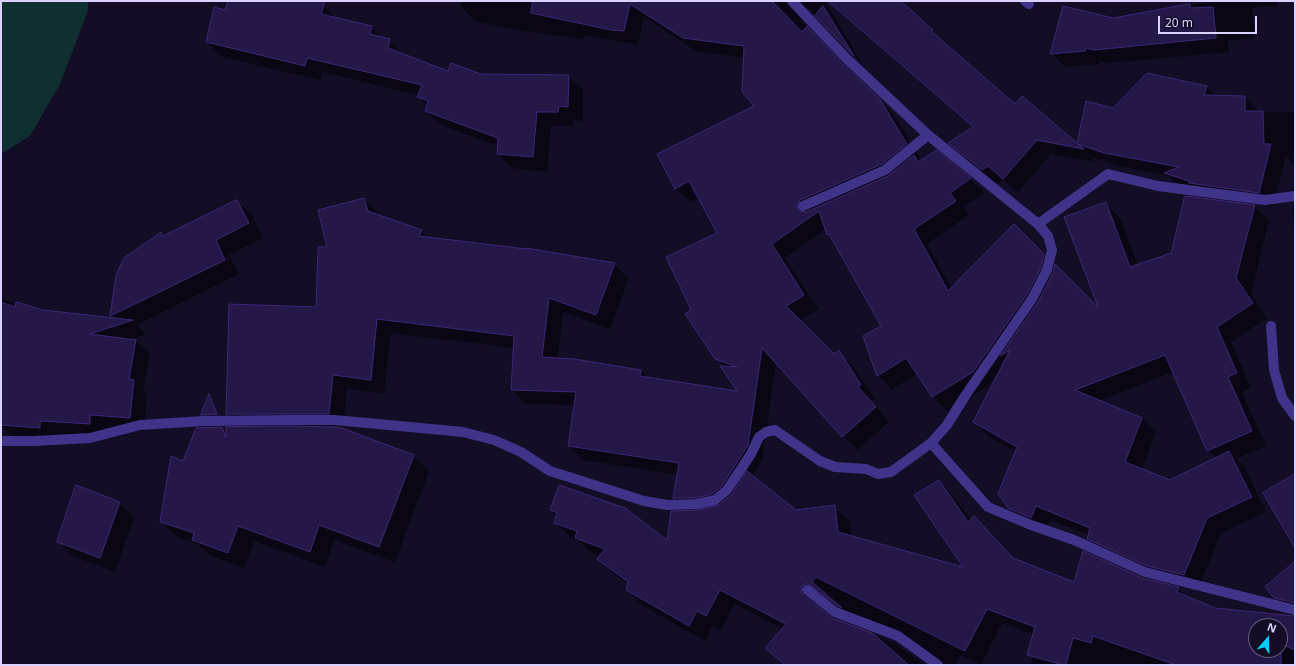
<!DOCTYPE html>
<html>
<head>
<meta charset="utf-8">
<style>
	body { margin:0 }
	#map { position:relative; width:1296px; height:666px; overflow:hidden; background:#130d26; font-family:"Noto Sans",sans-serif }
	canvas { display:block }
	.frame { position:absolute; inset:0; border:2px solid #dbd2ff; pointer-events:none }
	.north { position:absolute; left:1248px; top:618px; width:40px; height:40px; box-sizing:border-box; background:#130d26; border:1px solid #635c7d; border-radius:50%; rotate:20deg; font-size:11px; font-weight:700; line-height:16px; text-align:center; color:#dbd2ff }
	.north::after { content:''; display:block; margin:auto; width:14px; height:18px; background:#00cefd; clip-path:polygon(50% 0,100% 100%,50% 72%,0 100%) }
	.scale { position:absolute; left:1158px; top:16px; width:99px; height:18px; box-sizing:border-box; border:2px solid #dbd2ff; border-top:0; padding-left:5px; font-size:12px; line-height:14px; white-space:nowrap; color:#dbd2ff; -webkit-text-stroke:3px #130d26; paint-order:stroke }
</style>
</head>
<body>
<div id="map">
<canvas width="1296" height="666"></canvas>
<div class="frame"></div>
<div class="north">N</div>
<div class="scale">20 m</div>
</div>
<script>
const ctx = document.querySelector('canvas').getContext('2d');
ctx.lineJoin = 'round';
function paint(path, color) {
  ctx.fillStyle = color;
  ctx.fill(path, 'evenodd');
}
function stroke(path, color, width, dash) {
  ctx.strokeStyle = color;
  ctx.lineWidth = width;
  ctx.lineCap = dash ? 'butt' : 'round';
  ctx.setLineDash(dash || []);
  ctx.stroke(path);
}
const green = new Path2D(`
	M1,1H88V11L60,84L30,136L1,154Z`);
const shadow = new Path2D(`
	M229,1H308L323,5L336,19L371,27L383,39L389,40L404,55L449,72L480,75L569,76L583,90V121L573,120V126H551L547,172L512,168L498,154V146L441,125L426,111L427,106L419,97V95L322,72L320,80L222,57L207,42L226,12Z
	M462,1H825L863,65L811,10L806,8L799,14L801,20L849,71L893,113L920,158L918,161L920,162L937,152L970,179L984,193L963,207L969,215L927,244L952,289L1014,225L1101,311L1106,203L1120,218L1138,266L1171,254L1186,197L1255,206L1269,221L1251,294L1267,318L1231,342L1251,388L1242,392L1266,446L1236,459L1244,466L1266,512L1221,533L1198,589L1103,553L1088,538L1089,535L1050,520L1045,532L1024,523L1009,508L1016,452L988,436L974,421L1003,367L1002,366L988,386L947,411L933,396L917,374L892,389L878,375L882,326L834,240L828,234L826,229L785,258L818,309L799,321L834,355L839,352L853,366L875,399L871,401L889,422L857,450L776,362L762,460L752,476L796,511L834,507L850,522L851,537L965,569L939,481L954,497L971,520L974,517L1014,560L1075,583L1142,579L1178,588L1187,597L1215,609L1295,617V665H1031L1033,658L1028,654L1034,635L1002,623L981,665L961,655L954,665H945L918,645L854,621L820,599L815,604L816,607L831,618L894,643L925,665H784L766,648L783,629L735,604L721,630L713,625L705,641L642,605L627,590L629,585L614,574L599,559L601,556L591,553L579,541L570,537L555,522L557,517L551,510L668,542L688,512L675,498L678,475L583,460L569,446L575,405L526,404L512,390L514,348L391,333L384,393L347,389L343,427L338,428L413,456L429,471L395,562L334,540L325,567L254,541L244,568L209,555L198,544L177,537L162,522L183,462L222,428L227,433L242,428L227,414L317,308L329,248L364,199L378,213L379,216L421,231L429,238L614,264L629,278L610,329L563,312L558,359L641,370L649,379L739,393L725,367L716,358L692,311L719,234L699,198L690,202L675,188L756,106L745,58L698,52L644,17L638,45L584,35V39L523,31L475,21L461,6ZM1173,372L1208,450L1216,458L1170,481L1142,469L1156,433L1142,419L1098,401ZM1256,626H1280V650H1256Z
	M827,1H901L900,2L946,45L1015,105L1078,145L1087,102L1114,109L1206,87L1216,96L1244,97L1259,112H1279L1281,113V112H1295V166L1286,156L1273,206L1204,197L1200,193L1180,187L1169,176L1119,166L1090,157L1095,162L1051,154L1018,192L1003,180L997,184L964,157L950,143L974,128ZM1032,138L1081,147L1084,150L1032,140Z
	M1209,1H1277V6L1252,8L1255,38L1228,41L1229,52L1108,63L1099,61V64L1065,67L1052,53L1113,19L1209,2Z
	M237,201L252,215L263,238L229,255L239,274L137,325L146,334L128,340L136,341L150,355L143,391L147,395L144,431L104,428L103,438L54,435L53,442L14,439L1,426V299L43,311L113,319L111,316L117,276L161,233L164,237ZM229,257L230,258L128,309V306Z
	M1292,208H1295V238Z
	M119,503L134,517L115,572L73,556L59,542Z
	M1295,567V614L1291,613L1275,597Z`);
const building = new Path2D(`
	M228,1H325L321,14L372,26L370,34L390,39L388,48L448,71L451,63L481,74L569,75L568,107L559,106L558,112H537L533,157L497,154L498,138L425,111L428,101L417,97L422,85L307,58L305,66L206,42L214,7L225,10Z
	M533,1H772L802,32L807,26L843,64L879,98L907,144L882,164L800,200L797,205L799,211L806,212L888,176L914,155L918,162L937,150L971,178L950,193L956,201L914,229L948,291L1014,224L1044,254L1041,268L1026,296L973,372L932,397L906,358L877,376L863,336L881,326L829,234L827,235L819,211L772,244L804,295L786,306L834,354L839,350L861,385L858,387L876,407L842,437L762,348L748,445L722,486L712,494L696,498H673L679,463L568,446L576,392L511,390L514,336L377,319L371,380L333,375L329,414H226L229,304L316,307L318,247H327L318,210L364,198L368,211L422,230L419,236L526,249V248L615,263L596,315L549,298L542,357L574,359L641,370L640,376L737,391L720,366L737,367L715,359L685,314L691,310L666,257L717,233L689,181L675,189L657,154L754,106L742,92L744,46L683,38L630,4L624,31L611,30L531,13Z
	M828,1H901L933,30L931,31L1015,104L1022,96L1077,143L1086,101L1113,108L1147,73L1207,86L1204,95L1245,96V111H1263L1264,144H1271L1259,193L1189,183V181L1164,173L1179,167L1104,153L1078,144L1084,149L1037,140L1003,179L988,166L982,170L948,143L973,127Z
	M1190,4V8L1213,7L1216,38L1094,50L1086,48L1085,51L1050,54L1063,6L1113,18Z
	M823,6L854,56L815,16Z
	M1185,196L1255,205L1236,278L1253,303L1217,327L1237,373L1228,377L1252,431L1207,451L1165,355L1075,390L1142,418L1125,462L1170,480L1229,451L1252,497L1207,518L1184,575L1147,566L1087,539L1090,528L1036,506L1031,518L1008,508L998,494L1017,447L973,422L1010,350L1000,356L1038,302L1053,273L1055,264L1098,307L1064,217L1106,202L1130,267L1171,253Z
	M237,200L249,223L216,240L225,260L110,316L116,275L124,258L161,232L162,236Z
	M1,302L15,307L16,302L43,310L133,320L90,334L136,340L129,379L134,380L130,418L90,415V424L40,421V428L1,425Z
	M209,394L217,414L201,415Z
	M291,426L339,427L414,455L379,547L319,525L310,552L238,526L228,553L192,540L194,533L160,522L171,456L183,461L196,428L222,427L226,437V427Z
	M747,471L796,510L835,505L838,532L963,567L914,495L939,480L968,522L974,516L1013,558L1074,582L1083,551L1142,578L1179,587L1177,592L1215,608L1295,616V650L1281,644V665H1176L1093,636L1091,643L1073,638L1066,665H1064L1027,655L1035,627L987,609L965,651L816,577L812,582L842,608L838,606L808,584H805L802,586L801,592L803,595L832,618L872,633L909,665H785L765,648L786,624L720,590L706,616L697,611L689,626L626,590L628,582L597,559L605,549L575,538L577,531L554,523L557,513L550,510L559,485L625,508L667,540L671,511L697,510L719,505L732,494ZM1256,626H1280V650H1256Z
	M1295,474V548L1263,493Z
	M76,485L120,502L100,558L57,542Z
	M1295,562V603L1274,598L1265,587Z`);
const street = new Path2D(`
	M1025,1L1029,4
	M803,206L885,170L928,135
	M1038,224L1108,174L1158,186L1265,200L1295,196
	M1271,326L1274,370L1282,398L1295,416
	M1,441H34L90,438L140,425L204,421L291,420H334L378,424L463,432L494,440L521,452L550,471L619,493L644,501L667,505L697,504L715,500L727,490L751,454L759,437L766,432L775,430L820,461L835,467L866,469L878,474L891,472L931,443L947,425L965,396L1032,299L1047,270L1052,250L1048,236L1038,224L928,135L847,59L792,1
	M931,443L988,507L1031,525L1074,540L1145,572L1295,610
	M807,590L835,612L898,636L938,665`);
paint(green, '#0f2f31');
paint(shadow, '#0007');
paint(building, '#261749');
stroke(building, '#3e2777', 1);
stroke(street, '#3f3489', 10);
</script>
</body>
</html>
